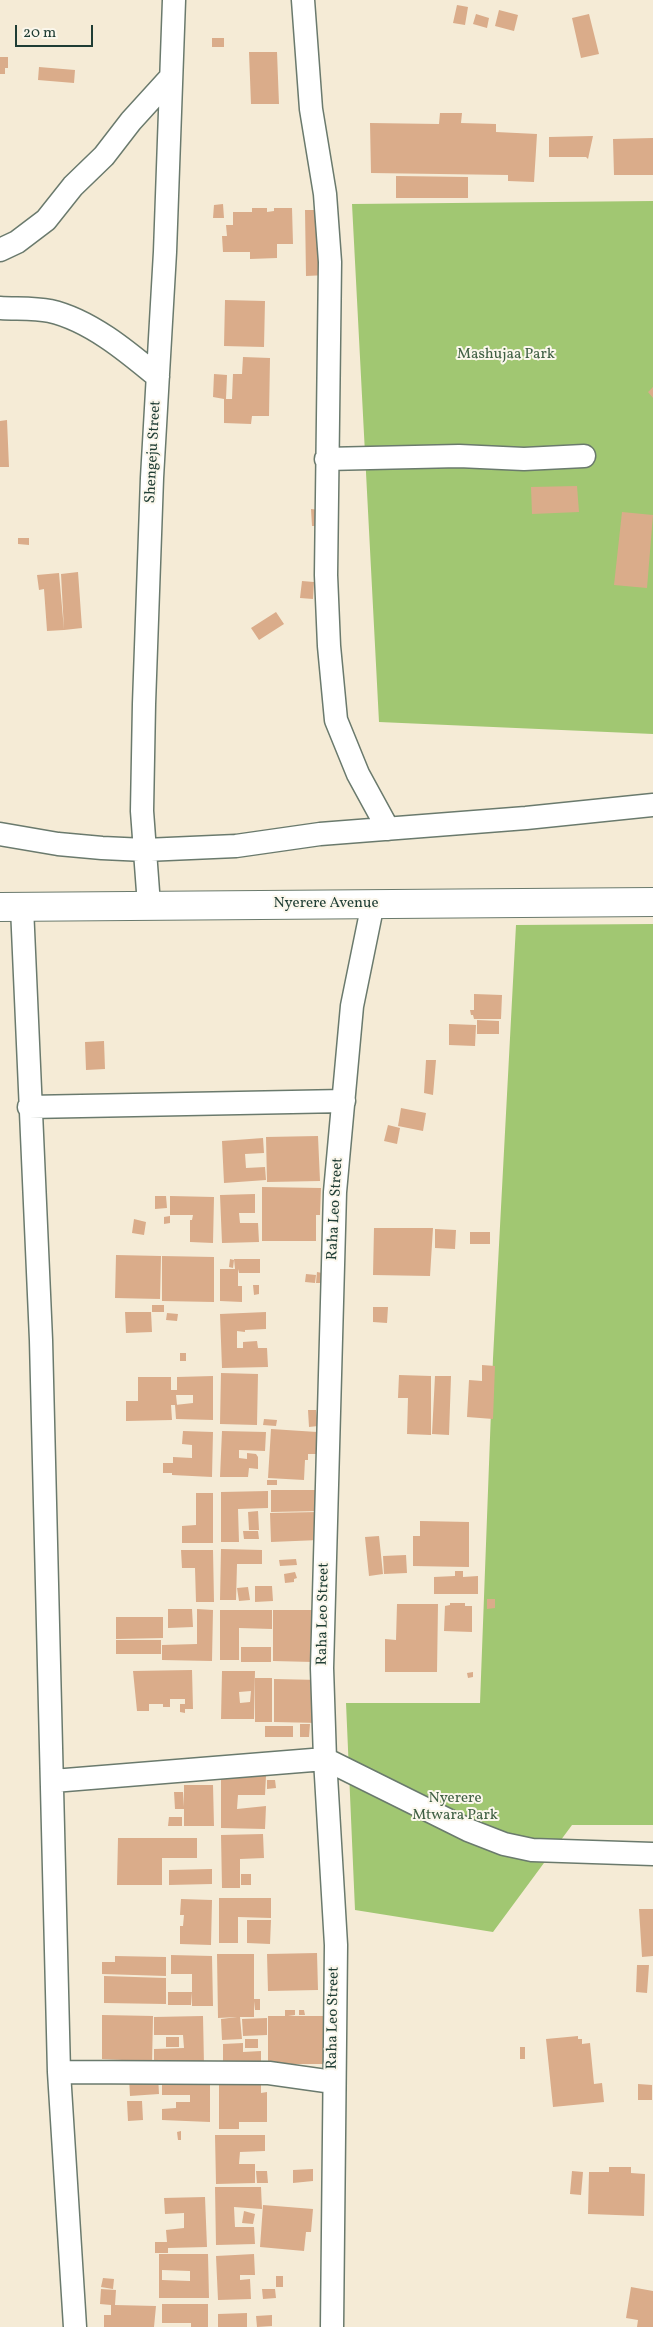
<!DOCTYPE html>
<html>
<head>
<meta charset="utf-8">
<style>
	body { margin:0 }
	#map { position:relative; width:653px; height:2327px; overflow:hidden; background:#f5ebd6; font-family:Vollkorn,serif }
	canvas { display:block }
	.scale { position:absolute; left:15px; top:25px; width:78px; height:22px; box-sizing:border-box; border:2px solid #1f3d34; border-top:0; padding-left:6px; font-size:15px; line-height:18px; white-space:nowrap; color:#1f3d34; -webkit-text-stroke:4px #fbf7ec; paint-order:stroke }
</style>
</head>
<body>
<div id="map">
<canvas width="653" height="2327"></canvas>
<div class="scale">20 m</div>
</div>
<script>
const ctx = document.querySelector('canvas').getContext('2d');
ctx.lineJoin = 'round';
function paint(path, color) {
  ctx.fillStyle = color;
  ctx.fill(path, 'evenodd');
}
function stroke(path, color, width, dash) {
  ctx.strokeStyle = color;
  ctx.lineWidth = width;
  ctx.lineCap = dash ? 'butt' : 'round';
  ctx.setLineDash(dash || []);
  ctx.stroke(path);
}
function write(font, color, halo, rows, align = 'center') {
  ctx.font = font + ' Vollkorn,serif';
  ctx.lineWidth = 4;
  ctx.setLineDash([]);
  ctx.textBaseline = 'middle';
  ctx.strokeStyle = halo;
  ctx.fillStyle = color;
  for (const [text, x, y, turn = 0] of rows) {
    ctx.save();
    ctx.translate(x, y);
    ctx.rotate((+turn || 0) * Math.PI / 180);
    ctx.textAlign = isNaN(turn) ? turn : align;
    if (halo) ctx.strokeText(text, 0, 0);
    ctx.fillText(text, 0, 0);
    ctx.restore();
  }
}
const green = new Path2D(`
	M653,201V734L379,722L352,204Z
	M653,924V1825H572L493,1932L355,1910L346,1703H480L493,1358L516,925Z`);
const building = new Path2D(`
	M457,5L468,7L465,25L453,23Z
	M499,10L518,15L514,31L495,26Z
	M476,14L489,18L487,28L473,24Z
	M589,14L599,54L581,58L572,18Z
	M212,38H224V47H212Z
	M249,52H277L279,104H251Z
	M0,57H8V68H5V74H0Z
	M39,67L75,70L74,83L38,80Z
	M440,113H462L461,123L496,124V132L537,134L534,182L508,181V175L371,173L370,123L439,124Z
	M593,136L588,159L586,157H549V137Z
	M653,138V175H614L613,139Z
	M396,176L468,177V198H396Z
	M223,204L224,218H213L214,205Z
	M252,208H267V212L274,211V208H292L293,244H277V258L250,259V252H223L222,236H227L226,225H233V212H252Z
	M305,210H326L327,275L306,276Z
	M225,300L265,301L264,347L224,346Z
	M243,357L270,358L269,416H252L251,424L224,423V399L213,397L214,374L227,375L226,399H232L233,374H242Z
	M653,387V398L648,392Z
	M7,420L9,467H0V421Z
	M577,486L579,512L532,514L531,487Z
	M311,509L320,510L318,526H312Z
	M622,512L653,515L647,588L614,585Z
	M18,538H29V545L18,544Z
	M78,572L82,628L64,630L61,574Z
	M59,573L64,630L47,631L44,589L39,590L37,575Z
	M302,581L314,582L313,599L300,598Z
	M276,612L284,624L259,640L251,628Z
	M474,994L502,995L501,1019H474L473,1015H471L470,1010H474Z
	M477,1020L499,1021V1034H477Z
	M449,1024L476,1025L475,1046L449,1045Z
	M104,1041L105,1069L86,1070L85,1042Z
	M426,1060H436L433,1095L424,1093Z
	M401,1108L426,1113L423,1131L398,1126Z
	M388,1125L400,1128L397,1144L384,1141Z
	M318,1136L320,1181L267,1182L266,1137Z
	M263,1138L264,1153L245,1154L246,1168L265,1167L266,1180L224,1183L222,1141Z
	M262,1187L321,1188L320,1215H316V1241H262Z
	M255,1194V1213H239L240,1223H258L259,1242L222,1243L220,1195Z
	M155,1196H166L167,1208L155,1209Z
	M170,1196L214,1197L213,1243L190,1242V1220H192L193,1215H170Z
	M170,1216V1223L164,1224V1217Z
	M134,1219L146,1222L144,1235L132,1233Z
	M374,1228H433L430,1276L373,1275Z
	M435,1229L456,1230L455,1249L435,1248Z
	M470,1232H490V1244H470Z
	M116,1255L161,1256L160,1299L115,1298Z
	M162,1256L214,1257V1302L162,1301Z
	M230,1259L234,1260L233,1268L229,1267Z
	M234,1259H260V1273H239L238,1269V1286H242V1302L220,1301V1269H235Z
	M317,1272L322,1273L321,1283H316Z
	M306,1274L316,1275L315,1283L305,1282Z
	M253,1285H259V1294L254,1295Z
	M152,1305H164V1312H152Z
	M373,1307H388L387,1323L373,1322Z
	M125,1312H151L152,1332L126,1333Z
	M266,1312V1329L245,1330V1332L237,1331V1348H243V1342L257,1341L258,1348H267L268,1367L222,1368L220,1314Z
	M167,1313L178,1314L177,1321L166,1320Z
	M180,1353H186V1361H180Z
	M482,1365L495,1366L493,1419L467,1417L469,1380L482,1381Z
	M221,1373L258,1374L257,1425L220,1424Z
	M399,1375L431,1376V1435L407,1434L408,1398H398Z
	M213,1376V1420L176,1419L175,1405L193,1403V1395H176L177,1405H171L172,1420L126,1421V1401H138V1377H171V1390H177V1377Z
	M435,1376H451L449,1435L432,1434Z
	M308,1410H316L318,1426L309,1427Z
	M264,1419L277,1420L276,1426L263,1425Z
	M271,1429L317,1432L316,1454H308V1460H305L304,1480L268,1478Z
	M183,1431L213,1432L212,1477L172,1475V1473H163V1463H173V1457L192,1458V1445L182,1444Z
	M222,1431L266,1432L265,1451L239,1450V1458L247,1459V1453L256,1454L258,1457V1469L249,1468L248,1477H220Z
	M267,1480H277V1485H267Z
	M271,1490H318L319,1511L271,1512Z
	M268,1491V1508L238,1509L239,1542H221V1492Z
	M196,1493H213V1543H182V1526L196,1525Z
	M258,1511L259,1530H249L248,1512Z
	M318,1512L319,1540L271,1542L270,1513Z
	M420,1521L469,1522V1567L413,1566V1536H420Z
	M243,1531H258L259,1539H244Z
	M379,1536L383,1574L369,1576L365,1537Z
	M221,1549L262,1550V1564H237L236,1600H220Z
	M181,1550H213L214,1602H196L195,1568H182Z
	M406,1555L407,1573L384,1574L383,1556Z
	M296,1559L297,1565L280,1566L279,1560Z
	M455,1571H463V1577L478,1576V1594H434V1577L455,1576Z
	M295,1572L297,1578L294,1579V1582L285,1583L284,1574Z
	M255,1586H272L273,1601L255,1602Z
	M248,1587L250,1600L239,1601L237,1588Z
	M487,1599H495V1608L487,1609Z
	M450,1603H465V1606H472V1632L444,1631L445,1606L450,1605Z
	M397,1604H438L437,1672H385V1639L396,1640Z
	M168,1609H192L193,1627L168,1628Z
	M197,1609L213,1610L212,1661L162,1660V1645L197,1644Z
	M220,1610H272V1629L239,1628V1660H220Z
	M273,1610H320L313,1662L273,1661Z
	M116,1617H163V1638L116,1639Z
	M116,1640H161V1654H116Z
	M241,1647H271V1662H241Z
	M192,1670L193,1709H185V1713L180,1712V1704H185V1699H170V1707H163V1704H149V1711H137L133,1671Z
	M222,1671H255L254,1719H221ZM251,1691L250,1702L240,1703L239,1692Z
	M473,1672V1677L468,1678L467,1673Z
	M255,1678H272V1722H255Z
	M274,1679L320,1680V1723L274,1722Z
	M300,1724H310L309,1737H300Z
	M265,1726H293V1737H265Z
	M221,1775L266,1776L265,1795H238L237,1809L266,1806L265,1829L221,1828Z
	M267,1780H275L276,1788L267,1789Z
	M184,1785H213L214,1826H184V1809H175L174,1792H183L184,1807Z
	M169,1817H182V1826H168Z
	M263,1834L264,1858L240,1859V1888H222L221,1835Z
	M118,1838H197V1858H162V1885H117Z
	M212,1869V1884L169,1885V1870Z
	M241,1874H251V1885H241Z
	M219,1898H271V1918L238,1917V1943H219Z
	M181,1899L212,1900L211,1945L180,1944V1926H183L184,1915H180Z
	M639,1909H653V1956L642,1957Z
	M247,1920H271L270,1944L247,1943Z
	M317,1953L318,1990L268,1991L267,1954Z
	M217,1954H254V1999H260V2010H255L254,2001V2017H240L242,2039L222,2040L221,2019L237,2017L218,2018Z
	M171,1955L212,1956L213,2006H192V1974H171Z
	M115,1956L166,1957V1976L102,1974V1962H115Z
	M637,1965H649L647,1993L636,1992Z
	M104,1976L166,1978V2004L104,2003Z
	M168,1992H192L191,2005H168Z
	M285,2010H295V2015L288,2016H323V2064H268V2016H285Z
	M299,2010H304L305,2015H299Z
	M102,2015L153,2016L152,2065L122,2064V2060L102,2059Z
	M203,2016L204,2065H154V2049L184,2048L183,2035H154V2017Z
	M267,2018V2035L243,2036L242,2019Z
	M578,2036V2039H582V2044L590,2043L594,2084L602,2083L604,2102L553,2107L546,2039Z
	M166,2037H179V2047H166Z
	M245,2039H258V2048H245Z
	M243,2043V2052L261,2051V2064L223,2065V2044Z
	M520,2047H525V2059H520Z
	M158,2075L159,2094L130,2096L129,2077Z
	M162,2075H210V2122L162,2120V2109L176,2108V2102H190V2095H162Z
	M219,2076H261V2093L267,2092V2122H239V2129H219Z
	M638,2084L652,2085V2100H638Z
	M127,2101H142L143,2120L128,2121Z
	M181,2131V2140H178L177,2132Z
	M215,2135H265V2151L240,2152L239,2164H255V2183L216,2184Z
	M609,2167H631V2173L645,2174L644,2216L588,2214L589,2172H609Z
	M313,2169V2181L293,2183V2170Z
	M256,2171H267L268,2183H257Z
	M572,2171L583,2172L581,2195L570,2194Z
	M215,2187H261L262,2209L234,2207L235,2227H254L255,2244L216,2245Z
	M205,2197L207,2247L168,2248V2253H155V2242H167L166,2230L184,2228V2213L165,2214L164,2198Z
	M263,2205L313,2209L311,2232H306L304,2251L260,2247Z
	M244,2211L255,2214L253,2224L242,2223Z
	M159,2254H208L209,2298H159ZM162,2270L190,2271V2281L162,2280Z
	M254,2254L255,2275H240V2280L250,2279L251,2299L218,2300L216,2256Z
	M276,2276H283V2287H276Z
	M103,2278L114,2279L113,2289L101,2287Z
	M631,2287L653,2291V2327H637L638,2320L626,2318Z
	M101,2289L116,2290L115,2305L156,2306L154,2327H104V2315H111V2305L100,2304Z
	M262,2289H275L276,2298L263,2299Z
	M162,2304H208V2327H191V2323H162Z
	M247,2313V2327H218V2314Z
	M272,2315V2326L257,2327L256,2316Z`);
const minor = new Path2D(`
	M303,0L311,109L325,194L330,262L326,575L329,646L336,720L358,774L388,829
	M0,250L17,242L46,220L73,186L104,156L131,121L171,77
	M0,308C16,309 35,308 50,311C90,320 128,352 158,377
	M326,459L459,456L524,459L584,456
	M0,834L58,844L102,848L145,850L236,846L320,834L526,818L653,805
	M149,905L142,811L144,704L152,478L165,252L174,0
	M22,907L41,1340L59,2072L75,2327
	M29,1107L344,1101
	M53,1781L325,1759L468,1830L504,1844L532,1850L653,1854
	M59,2072L269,2073L333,2082
	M332,2327L336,1945L325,1759L322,1668L335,1192L352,1006L373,903`);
const tertiary = new Path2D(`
	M0,907L653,902`);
const parkNames = [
	["Mashujaa Park",506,355],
	["Nyerere",455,1799],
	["Mtwara Park",455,1816]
];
const streetNames = [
	["Shengeju Street",154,452,-87],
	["Nyerere Avenue",326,904],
	["Raha Leo Street",336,1209,-87],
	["Raha Leo Street",324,1614,-89],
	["Raha Leo Street",334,2018,-89]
];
paint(green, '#a1c772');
paint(building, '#daac8a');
stroke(minor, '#6a7a6d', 25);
stroke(tertiary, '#6a7a6d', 30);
stroke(minor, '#fff', 22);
stroke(tertiary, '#fff', 28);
write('15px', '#406044', '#fbf7ec', parkNames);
write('15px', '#1f3d34', '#fbf7ec', streetNames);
</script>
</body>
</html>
